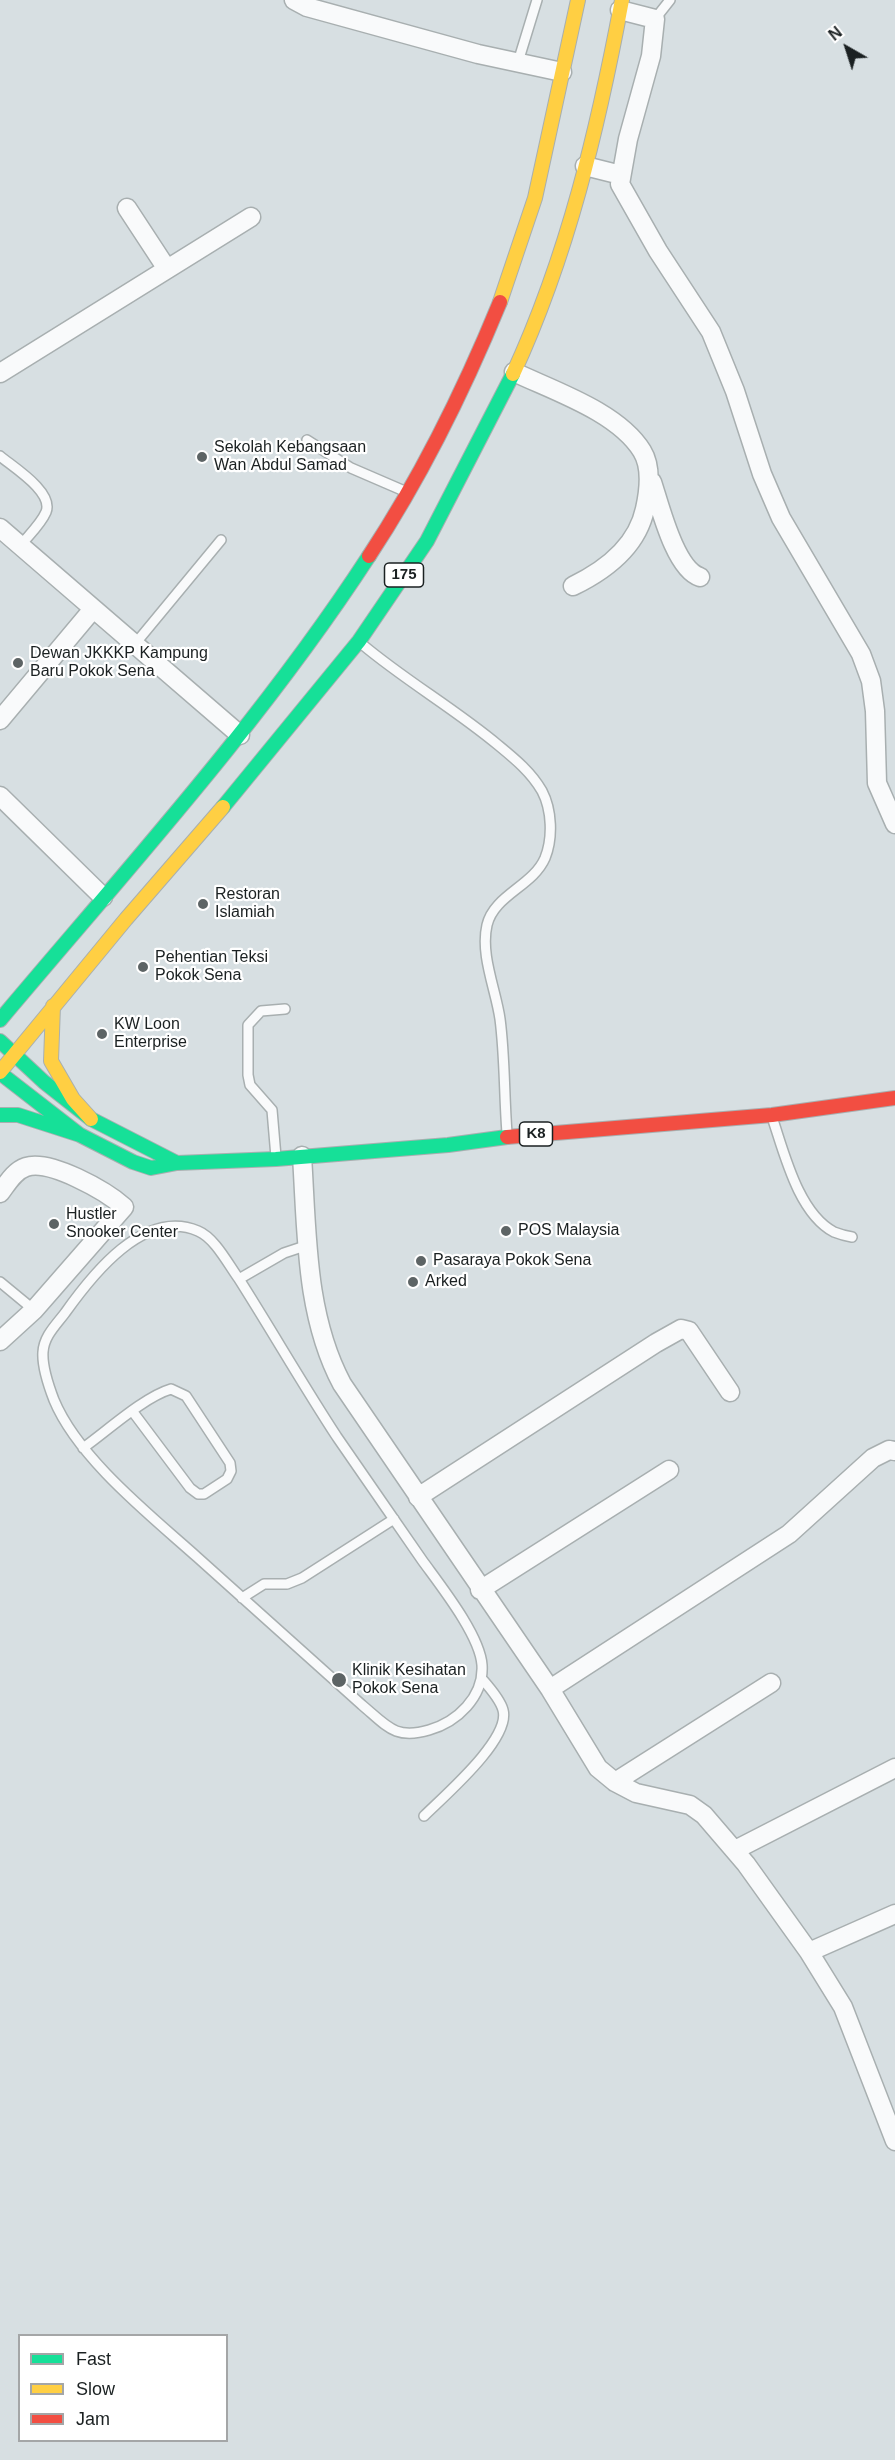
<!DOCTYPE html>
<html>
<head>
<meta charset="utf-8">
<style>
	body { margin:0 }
	#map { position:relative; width:895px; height:2460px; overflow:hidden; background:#d7dfe2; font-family:Helvetica,sans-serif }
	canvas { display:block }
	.legend { position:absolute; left:18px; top:2334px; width:210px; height:108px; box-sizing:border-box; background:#fff; border:2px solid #a4a6a7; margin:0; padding:8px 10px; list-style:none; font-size:18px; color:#1b2122 }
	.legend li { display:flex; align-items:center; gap:12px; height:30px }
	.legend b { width:30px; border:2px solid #a4a6a7 }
	.north { position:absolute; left:817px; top:18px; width:60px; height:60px; -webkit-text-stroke:4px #fff; paint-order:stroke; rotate:321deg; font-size:16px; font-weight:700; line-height:24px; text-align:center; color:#1b2122 }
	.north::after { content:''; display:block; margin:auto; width:21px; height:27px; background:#1b2122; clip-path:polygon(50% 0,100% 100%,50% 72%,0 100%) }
</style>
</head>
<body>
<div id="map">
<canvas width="895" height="2460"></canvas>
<ul class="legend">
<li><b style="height:8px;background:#16e098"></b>Fast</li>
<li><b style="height:8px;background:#ffcf43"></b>Slow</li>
<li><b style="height:8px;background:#f24e42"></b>Jam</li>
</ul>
<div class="north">N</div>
</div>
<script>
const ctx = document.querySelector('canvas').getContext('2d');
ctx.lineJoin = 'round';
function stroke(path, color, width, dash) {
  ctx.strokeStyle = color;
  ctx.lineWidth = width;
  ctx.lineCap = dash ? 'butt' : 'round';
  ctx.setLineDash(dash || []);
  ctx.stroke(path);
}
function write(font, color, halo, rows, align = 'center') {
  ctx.font = font + ' Helvetica,sans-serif';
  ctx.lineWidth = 4.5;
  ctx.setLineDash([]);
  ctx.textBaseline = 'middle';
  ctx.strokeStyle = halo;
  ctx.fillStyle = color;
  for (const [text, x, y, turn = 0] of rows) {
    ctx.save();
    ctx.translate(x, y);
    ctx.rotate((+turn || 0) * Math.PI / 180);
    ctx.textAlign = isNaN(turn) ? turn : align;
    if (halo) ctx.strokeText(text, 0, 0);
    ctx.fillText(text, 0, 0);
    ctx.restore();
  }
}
const lane = new Path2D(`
	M655,19L670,0
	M518,62L537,0
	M307,440L351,468L402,490
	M0,456C13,467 54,492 46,512C41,524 28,536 20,546
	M135,644L221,540
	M363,645C406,681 455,709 498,745C515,759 531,772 542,791C552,810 553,838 545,858C533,886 494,895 487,925C480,955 496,990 500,1019C505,1057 504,1095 507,1133
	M772,1117C784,1152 798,1213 834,1232C839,1234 846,1236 852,1237
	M276,1157L272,1110L250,1085L248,1075V1025L261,1011L285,1009
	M239,1279C228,1264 215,1238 198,1231C144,1208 92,1275 65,1313C56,1325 44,1336 43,1352C42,1366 49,1387 54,1400C78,1458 150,1515 197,1557C252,1606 307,1656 362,1705C387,1726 395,1740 429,1730C457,1722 484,1697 482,1665C480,1635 440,1585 422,1560C394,1519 365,1478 337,1437C303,1385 272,1331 239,1279L284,1253L308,1245
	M0,1282L34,1310
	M83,1448C107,1431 144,1397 171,1389L186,1396L230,1463L231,1471L227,1479L204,1494H198L190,1488L133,1412
	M242,1598L264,1584H287L302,1578L394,1519
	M424,1816C444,1796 511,1739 503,1710C500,1699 489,1687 482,1679`);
const street = new Path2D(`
	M294,0L307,7L478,54L562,72
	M620,10L655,19L651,56L628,139L620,184L658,251L711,332L735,391L762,474L781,518L861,654L871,681L875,711L877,783L895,824
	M585,166L621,175
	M127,208L167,269
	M514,372C554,391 618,412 642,451C652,467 649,491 645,509C637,547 606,570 573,586
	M0,373L251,217
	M652,482C660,506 675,569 700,577
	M0,528L240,735
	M0,720L93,609
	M0,796L103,897
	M302,1156C307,1232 305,1315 342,1384L550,1689L598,1768L615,1782L636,1793L690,1805L704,1815L746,1864L809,1952L843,2007L895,2141
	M0,1193C7,1184 14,1171 26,1167C50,1159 106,1191 124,1207L34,1310L0,1341
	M418,1497L656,1343L681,1329L689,1331L730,1392
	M480,1590L669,1470
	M550,1689L789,1534L873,1458L889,1450L895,1451
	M615,1782L771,1683
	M735,1850L895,1768
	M809,1952L895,1914`);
const fast = new Path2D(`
	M223,807L359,641L427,541L513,374
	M0,1020C127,869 261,722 369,556
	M0,1041L44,1082L91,1119L177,1163
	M0,1073L80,1135L133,1162L151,1168L177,1163L276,1159L448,1145L507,1137
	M0,1115H18L80,1135`);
const slow = new Path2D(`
	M500,302L535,198L578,0
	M513,374C568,255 598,128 622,0
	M53,1006L51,1061L73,1099L91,1119
	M0,1072L126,919L223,807`);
const jam = new Path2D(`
	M369,556C421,477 464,390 500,302
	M507,1137L772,1115L895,1098`);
const markers = [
	[202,457,6,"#5d6465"],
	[18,663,6,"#5d6465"],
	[203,904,6,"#5d6465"],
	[143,967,6,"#5d6465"],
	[102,1034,6,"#5d6465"],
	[54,1224,6,"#5d6465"],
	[506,1231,6,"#5d6465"],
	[421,1261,6,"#5d6465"],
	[413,1282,6,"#5d6465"],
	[339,1680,8,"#5d6465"]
];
const shields = [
	[404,575,39],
	[536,1134,33]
];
const shieldNames = [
	["175",404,575],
	["K8",536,1134]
];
const poiNames = [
	["Sekolah Kebangsaan",214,448],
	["Wan Abdul Samad",214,466],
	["Dewan JKKKP Kampung",30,654],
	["Baru Pokok Sena",30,672],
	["Restoran",215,895],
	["Islamiah",215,913],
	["Pehentian Teksi",155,958],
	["Pokok Sena",155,976],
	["KW Loon",114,1025],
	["Enterprise",114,1043],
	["Hustler",66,1215],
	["Snooker Center",66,1233],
	["POS Malaysia",518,1231],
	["Pasaraya Pokok Sena",433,1261],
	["Arked",425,1282],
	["Klinik Kesihatan",352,1671],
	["Pokok Sena",352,1689]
];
stroke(lane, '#a8afb0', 12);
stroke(street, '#a8afb0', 21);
stroke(fast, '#a8afb0', 16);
stroke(slow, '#a8afb0', 16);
stroke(jam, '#a8afb0', 16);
stroke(lane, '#f9fafb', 9);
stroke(street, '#f9fafb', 18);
stroke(fast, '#16e098', 14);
stroke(slow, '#ffcf43', 14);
stroke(jam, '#f24e42', 14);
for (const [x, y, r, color] of markers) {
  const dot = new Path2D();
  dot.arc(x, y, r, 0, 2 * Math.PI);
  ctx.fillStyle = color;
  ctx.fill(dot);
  stroke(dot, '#fff', 2);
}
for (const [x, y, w] of shields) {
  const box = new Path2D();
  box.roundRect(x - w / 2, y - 12, w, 24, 4.5);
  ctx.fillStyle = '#fff';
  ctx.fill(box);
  stroke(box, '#1b2122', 1.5);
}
write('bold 15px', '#1b2122', null, shieldNames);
write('16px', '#1b2122', '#fff', poiNames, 'left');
</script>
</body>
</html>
